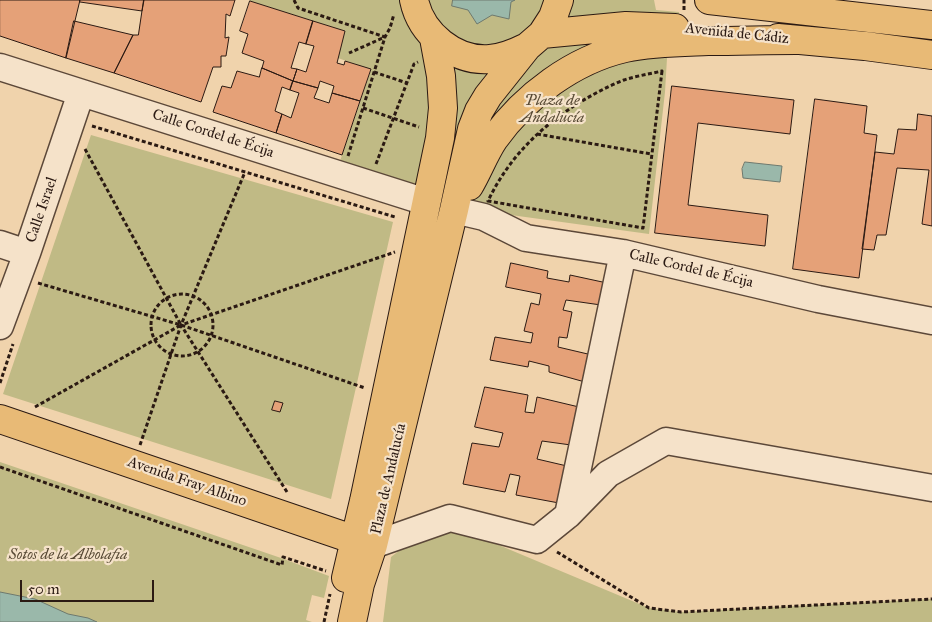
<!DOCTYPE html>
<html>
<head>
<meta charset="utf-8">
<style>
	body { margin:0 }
	#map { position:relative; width:932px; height:622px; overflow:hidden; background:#f0d3ac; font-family:"IM FELL Great Primer",serif }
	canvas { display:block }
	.scale { position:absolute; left:20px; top:580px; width:134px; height:22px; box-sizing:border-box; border:2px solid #2b1a13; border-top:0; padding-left:6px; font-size:15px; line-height:18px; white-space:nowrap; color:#2b1a13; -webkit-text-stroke:4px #f5e2c9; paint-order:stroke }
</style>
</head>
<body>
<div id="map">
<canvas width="932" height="622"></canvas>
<div class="scale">50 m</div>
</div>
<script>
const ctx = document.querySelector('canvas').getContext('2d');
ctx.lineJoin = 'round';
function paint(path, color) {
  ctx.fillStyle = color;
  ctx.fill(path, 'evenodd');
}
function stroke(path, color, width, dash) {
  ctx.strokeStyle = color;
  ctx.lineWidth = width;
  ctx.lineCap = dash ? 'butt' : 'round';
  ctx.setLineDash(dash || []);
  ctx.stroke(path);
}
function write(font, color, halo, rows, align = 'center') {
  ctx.font = font + ' "IM FELL Great Primer",serif';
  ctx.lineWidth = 4.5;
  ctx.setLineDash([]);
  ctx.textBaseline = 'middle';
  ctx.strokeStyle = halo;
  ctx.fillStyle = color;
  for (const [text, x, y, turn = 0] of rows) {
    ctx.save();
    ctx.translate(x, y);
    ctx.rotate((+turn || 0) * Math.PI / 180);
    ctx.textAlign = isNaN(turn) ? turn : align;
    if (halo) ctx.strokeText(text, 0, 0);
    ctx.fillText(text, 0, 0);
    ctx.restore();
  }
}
const green = new Path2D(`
	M250,0H654L656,10L679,12V16L662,37L667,58L665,92L649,234L489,212L398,188L337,170L371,70L338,58L345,31L250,1Z
	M91,135L393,222L331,499L3,394Z
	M0,462L281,558L329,576L324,598L312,595L306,620L312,622H0Z
	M439,520L649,608L681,612L932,599V622H383L391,557Z`);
const water = new Path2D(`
	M453,0H515L511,2L509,19L492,15L477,24L468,10L452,6Z
	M745,162L782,166L780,182L743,178L742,169Z
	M0,592L35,599L68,614L88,618L97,622H0Z`);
const building = new Path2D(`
	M0,0H80L66,58L0,36Z
	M80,0H144L142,11L80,2Z
	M144,0H235L230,16L226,14L225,38L229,37L226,56H221V67H213L201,102L114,73L133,35H138Z
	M250,1L313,21L306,44L299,42L291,68L297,69L293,81L262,68L264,61L242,53L248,34L240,31Z
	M74,21L133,35L114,73L66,58Z
	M313,21L345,31L337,63L344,65L345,61L371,69L360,101L332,93L334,86L320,81L318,88L293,81L297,69L306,72L314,46L306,44Z
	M262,68L293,81L290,90L282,87L275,111L282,114L276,133L213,112L222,86L231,88L237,71L259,77Z
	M293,81L318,88L314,98L329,103L332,93L360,101L342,155L276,133L282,114L291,118L299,93L290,90Z
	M672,86L794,100L790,134L698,123L688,205L768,215L765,246L655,233Z
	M815,99L867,106L864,133L877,135L859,278L793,269Z
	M918,114L932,116V226L922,224L929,170L897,168L886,235H877L874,250L862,249L875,152L894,154L898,129L916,130Z
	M511,263L548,271L547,278L569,282L570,275L607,283L601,305L566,300L563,310L572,312L567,338L559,337L558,347L592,355L585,382L549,372V366L529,361L528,367L490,360L495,337L531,343L533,333L524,331L531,303L539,305L541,294L506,287Z
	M485,387L528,395L525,412L534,413L537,397L579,407L571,445L542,441L537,459L567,466L559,503L516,495L520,476L510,474L505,492L463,484L472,443L499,447L503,433L475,427Z
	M275,401L283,403L280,412L272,410Z`);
const path = new Path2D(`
	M294,0L298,8L385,37L349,53
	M684,10V0
	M662,71L643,228L488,201C508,159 538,129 577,104C592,95 608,86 624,80C636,76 649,74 662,71Z
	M374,72L407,83
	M363,108L419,127
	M92,126L395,217
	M537,134L651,154
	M348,156L385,37L390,28L394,14
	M376,164L414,64L418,62
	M38,283L181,325L365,388
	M151 325a31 31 0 1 1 62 0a31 31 0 1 1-62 0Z
	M0,383L13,344
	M35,407L181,325L85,149
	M140,445L181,325L245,172
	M0,467L282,565L283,557L326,571
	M287,492L181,325L395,252
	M557,552L649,608L681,612L932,599
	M324,622L330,594`);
const minor = new Path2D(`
	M0,67L426,202
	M454,210L484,217L526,238L623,253L818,299L932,321
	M0,244L27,253
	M0,326L27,253L81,93
	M568,515L623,253
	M373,545L450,518L537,540L568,515L608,474L666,441L932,488`);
const major = new Path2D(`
	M414,0C421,34 455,62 490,59C504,58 515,53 527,47
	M709,0L932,25
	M542,34L626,26L675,28
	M778,38L865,46L932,55
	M469,186C478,171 484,154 494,139C525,96 573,60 625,48C652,42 681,42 708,41C738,41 767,40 796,40
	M0,419L370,545
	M346,578L364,501L440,138L443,108L441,76L434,38
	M352,622L360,584L373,545L454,210L472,129L479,111L488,96L527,47L542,34L553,17L559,0`);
const streetNames = [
	["Avenida de Cádiz",737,34,6],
	["Calle Cordel de Écija",213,134,18],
	["Calle Israel",42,210,-71],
	["Calle Cordel de Écija",691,269,13],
	["Plaza de Andalucía",389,479,-77],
	["Avenida Fray Albino",187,482,19]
];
const parkNames = [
	["Plaza de",552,101],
	["Andalucía",552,118],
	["Sotos de la Albolafia",68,555]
];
paint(green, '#c0ba85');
paint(water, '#9ab8aa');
stroke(water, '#6e796e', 1);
paint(building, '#e5a178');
stroke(building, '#2b1a13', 1);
stroke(minor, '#5c4839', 29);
stroke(major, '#2b1a13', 30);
stroke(path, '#2b1a13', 3, [4, 2.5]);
stroke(minor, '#f5e2c9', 26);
stroke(major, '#e8ba76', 28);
write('15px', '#2b1a13', '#f5e2c9', streetNames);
write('italic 15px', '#584a35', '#f5e2c9', parkNames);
</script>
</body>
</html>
